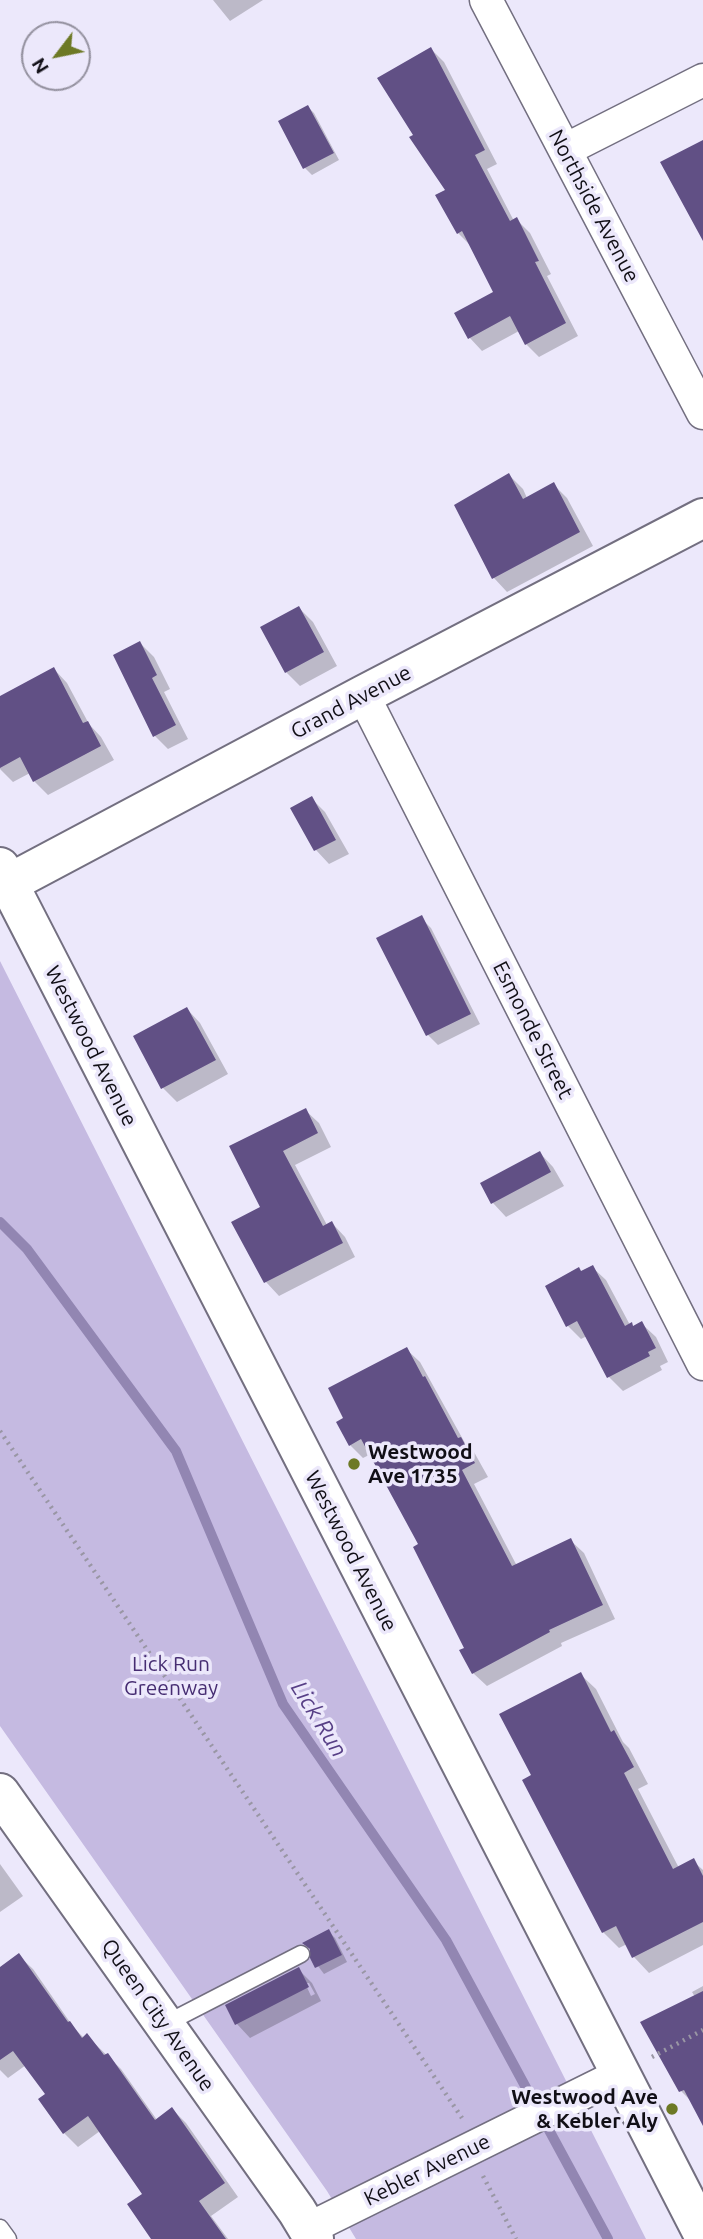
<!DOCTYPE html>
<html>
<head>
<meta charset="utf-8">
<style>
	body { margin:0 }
	#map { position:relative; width:703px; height:2239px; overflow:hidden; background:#ece8fb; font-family:Ubuntu,sans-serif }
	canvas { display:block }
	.north { position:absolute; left:21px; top:21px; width:70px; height:70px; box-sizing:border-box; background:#ece8fb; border:2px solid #94919f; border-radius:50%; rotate:238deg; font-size:19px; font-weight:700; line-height:28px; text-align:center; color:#110f16 }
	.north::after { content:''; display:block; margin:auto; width:24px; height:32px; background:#6d7925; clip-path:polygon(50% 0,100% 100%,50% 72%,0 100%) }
</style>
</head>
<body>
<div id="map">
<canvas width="703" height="2239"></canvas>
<div class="north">N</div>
</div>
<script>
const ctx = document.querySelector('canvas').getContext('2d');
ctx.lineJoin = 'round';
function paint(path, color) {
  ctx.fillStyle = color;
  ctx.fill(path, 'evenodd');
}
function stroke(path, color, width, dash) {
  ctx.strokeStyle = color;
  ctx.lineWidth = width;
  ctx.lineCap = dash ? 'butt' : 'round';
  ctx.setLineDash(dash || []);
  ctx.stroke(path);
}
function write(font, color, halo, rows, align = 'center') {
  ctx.font = font + ' Ubuntu,sans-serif';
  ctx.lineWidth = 7;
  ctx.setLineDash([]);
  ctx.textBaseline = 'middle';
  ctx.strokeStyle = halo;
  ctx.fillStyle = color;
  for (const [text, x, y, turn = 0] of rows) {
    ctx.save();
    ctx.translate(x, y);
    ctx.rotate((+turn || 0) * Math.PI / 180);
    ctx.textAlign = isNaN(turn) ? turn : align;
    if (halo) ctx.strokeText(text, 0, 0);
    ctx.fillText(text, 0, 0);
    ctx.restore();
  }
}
const green = new Path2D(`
	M0,961L646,2239H356L327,2191L0,1726Z`);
const shadow = new Path2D(`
	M213,0H263L230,21Z
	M431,49L444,62L497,164L487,169L514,221L517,220L530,233L551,274L547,276L578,336L539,357L526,344L519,331L482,351L469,337L495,293L472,247L458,233L447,190L415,136Z
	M308,107L314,113L339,160L312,175L305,168L280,122Z
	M509,475L523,489L527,498L553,484L567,498L593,546L507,592L494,578L456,506Z
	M299,608L313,622L337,666L300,686L286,672Z
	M140,643L154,657L170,689L164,692L188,739L168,749L154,735Z
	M54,669L67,683L89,724L101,737L114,760L48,795L34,781L30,773L13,782L0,769V698Z
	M311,798L325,812L349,854L329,864L316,850Z
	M421,918L431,928L480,1024L438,1045L428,1035Z
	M187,1009L200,1023L228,1074L177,1102L163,1088Z
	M305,1110L319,1123L331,1147L295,1165L327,1225L332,1223L345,1237L355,1257L279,1296L266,1282L262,1208L232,1147Z
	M540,1153L553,1167L564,1186L506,1217L493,1203Z
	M592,1267L606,1280L630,1325L634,1327L642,1324L656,1337L668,1362L660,1366L662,1370L623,1391L609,1377L587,1336L581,1339L568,1326L582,1272Z
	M406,1349L420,1362L465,1443L474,1452L488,1477L474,1484L517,1566L570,1540L584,1553L615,1619L561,1643L562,1646L487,1686L473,1673L466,1648L420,1545L371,1454L363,1458L350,1445L346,1419Z
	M580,1674L596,1689L623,1742L629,1748L648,1784L638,1789L679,1868L693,1861L703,1870V1945L649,1973L634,1957L627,1944L619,1948L603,1932L533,1776Z
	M0,1864L23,1896L0,1912Z
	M328,1931L335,1938L347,1962L324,1974L312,1958Z
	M19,1956L33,1969L74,2028L84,2038L87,2036L121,2069L157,2120L172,2109L186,2123L238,2197L211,2216L228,2239H155L144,2194L100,2131L78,2147L64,2133L47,2095L26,2065L8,2078L0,2070V1969Z
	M298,1969L312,1983L321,2001L250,2038L237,2024L227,2006ZM305,1983H309L315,1994L311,1996Z
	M703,1986V2122L694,2104L681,2091L695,1997L692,1992Z`);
const stream = new Path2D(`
	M0,1222L27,1249L176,1451L283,1704L446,1940L608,2239`);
const building = new Path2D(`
	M431,47L485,150L475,155L510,221L517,217L539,261L535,262L566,323L525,345L510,316L468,339L454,313L493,292L462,231L457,234L435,195L445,190L409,137L413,135L377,78Z
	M308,105L334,153L303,169L278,121Z
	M703,140V241L660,162Z
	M509,473L523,499L554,482L580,532L492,579L454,505Z
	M299,606L324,652L285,673L260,627Z
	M140,641L157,675L152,678L176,725L153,737L113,655Z
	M54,667L83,723L88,721L101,746L33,782L20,757L0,768V696Z
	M312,796L336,840L314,851L290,808Z
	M422,915L471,1014L426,1036L376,938Z
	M187,1007L216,1060L161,1089L133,1036Z
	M306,1108L318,1133L283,1151L323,1226L332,1221L343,1243L264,1283L231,1222L260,1207L229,1146Z
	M540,1151L551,1172L491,1204L480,1183Z
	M593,1265L625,1326L632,1322L633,1326L642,1321L656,1348L648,1352L650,1356L607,1378L577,1321L566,1327L545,1286L579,1267L581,1271Z
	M407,1347L423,1377L425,1376L458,1438L461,1437L475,1463L462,1470L512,1566L571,1538L603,1605L549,1630L550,1632L472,1674L459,1650L464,1648L413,1547L418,1544L361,1439L349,1446L336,1422L343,1418L328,1388Z
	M581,1672L611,1732L614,1730L634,1767L624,1773L673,1869L694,1858L703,1876V1922L632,1958L616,1926L602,1933L522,1780L531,1775L499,1714Z
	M329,1929L342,1955L315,1968L310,1958V1949L302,1943Z
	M19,1953L68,2022L70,2021L82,2038L87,2033L104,2055L108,2053L155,2120L172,2107L225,2183L199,2201L226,2239H151L127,2204L142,2194L88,2116L63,2134L38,2099L45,2094L13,2051L0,2060V1967Z
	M299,1967L309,1987L235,2025L225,2005Z
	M703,1991V2126L684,2090L679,2092L640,2022Z`);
const path = new Path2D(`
	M0,1431L462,2118
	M652,2057L703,2030
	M483,2176L516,2239`);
const lane = new Path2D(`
	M165,2024L301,1954
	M0,2228L8,2239`);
const street = new Path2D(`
	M486,0L703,413
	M565,150L703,80
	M363,695L703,1364
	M308,2229L621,2074`);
const secondary = new Path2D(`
	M0,867L703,2234
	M0,888L363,695L703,518
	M0,1793L297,2211L314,2239`);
const markers = [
	[354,1464,7,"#6d7925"],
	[672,2109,7,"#6d7925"]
];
const streetNames = [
	["Northside Avenue",594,206,62],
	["Grand Avenue",351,702,-28],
	["Esmonde Street",533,1030,63],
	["Westwood Avenue",91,1046,63],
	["Westwood Avenue",351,1551,63],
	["Queen City Avenue",158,2015,55],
	["Kebler Avenue",427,2170,-26]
];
const poiNames = [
	["Westwood",368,1452],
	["Ave 1735",368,1476],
	["Westwood Ave",658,2097,"right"],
	["& Kebler Aly",658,2121,"right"]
];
const parkNames = [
	["Lick Run",171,1664],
	["Greenway",171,1688]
];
const waterNames = [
	["Lick Run",319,1719,58]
];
paint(green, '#c5bae1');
paint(shadow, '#0003');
stroke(stream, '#9286b2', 10);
paint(building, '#615085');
stroke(lane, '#736f80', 19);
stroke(street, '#736f80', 35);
stroke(secondary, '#736f80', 42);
stroke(path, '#9996a4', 4.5, [2, 5]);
stroke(lane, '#fff', 16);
stroke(street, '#fff', 32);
stroke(secondary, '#fff', 38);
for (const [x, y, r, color] of markers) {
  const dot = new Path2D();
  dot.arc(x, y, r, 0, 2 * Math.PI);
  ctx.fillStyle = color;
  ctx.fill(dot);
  stroke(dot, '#ece8fb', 2.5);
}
write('21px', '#110f16', '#ece8fb', streetNames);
write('bold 21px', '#110f16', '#ece8fb', poiNames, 'left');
write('21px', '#462d72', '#ece8fb', parkNames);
write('italic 23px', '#573f86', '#ece8fb', waterNames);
</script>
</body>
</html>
